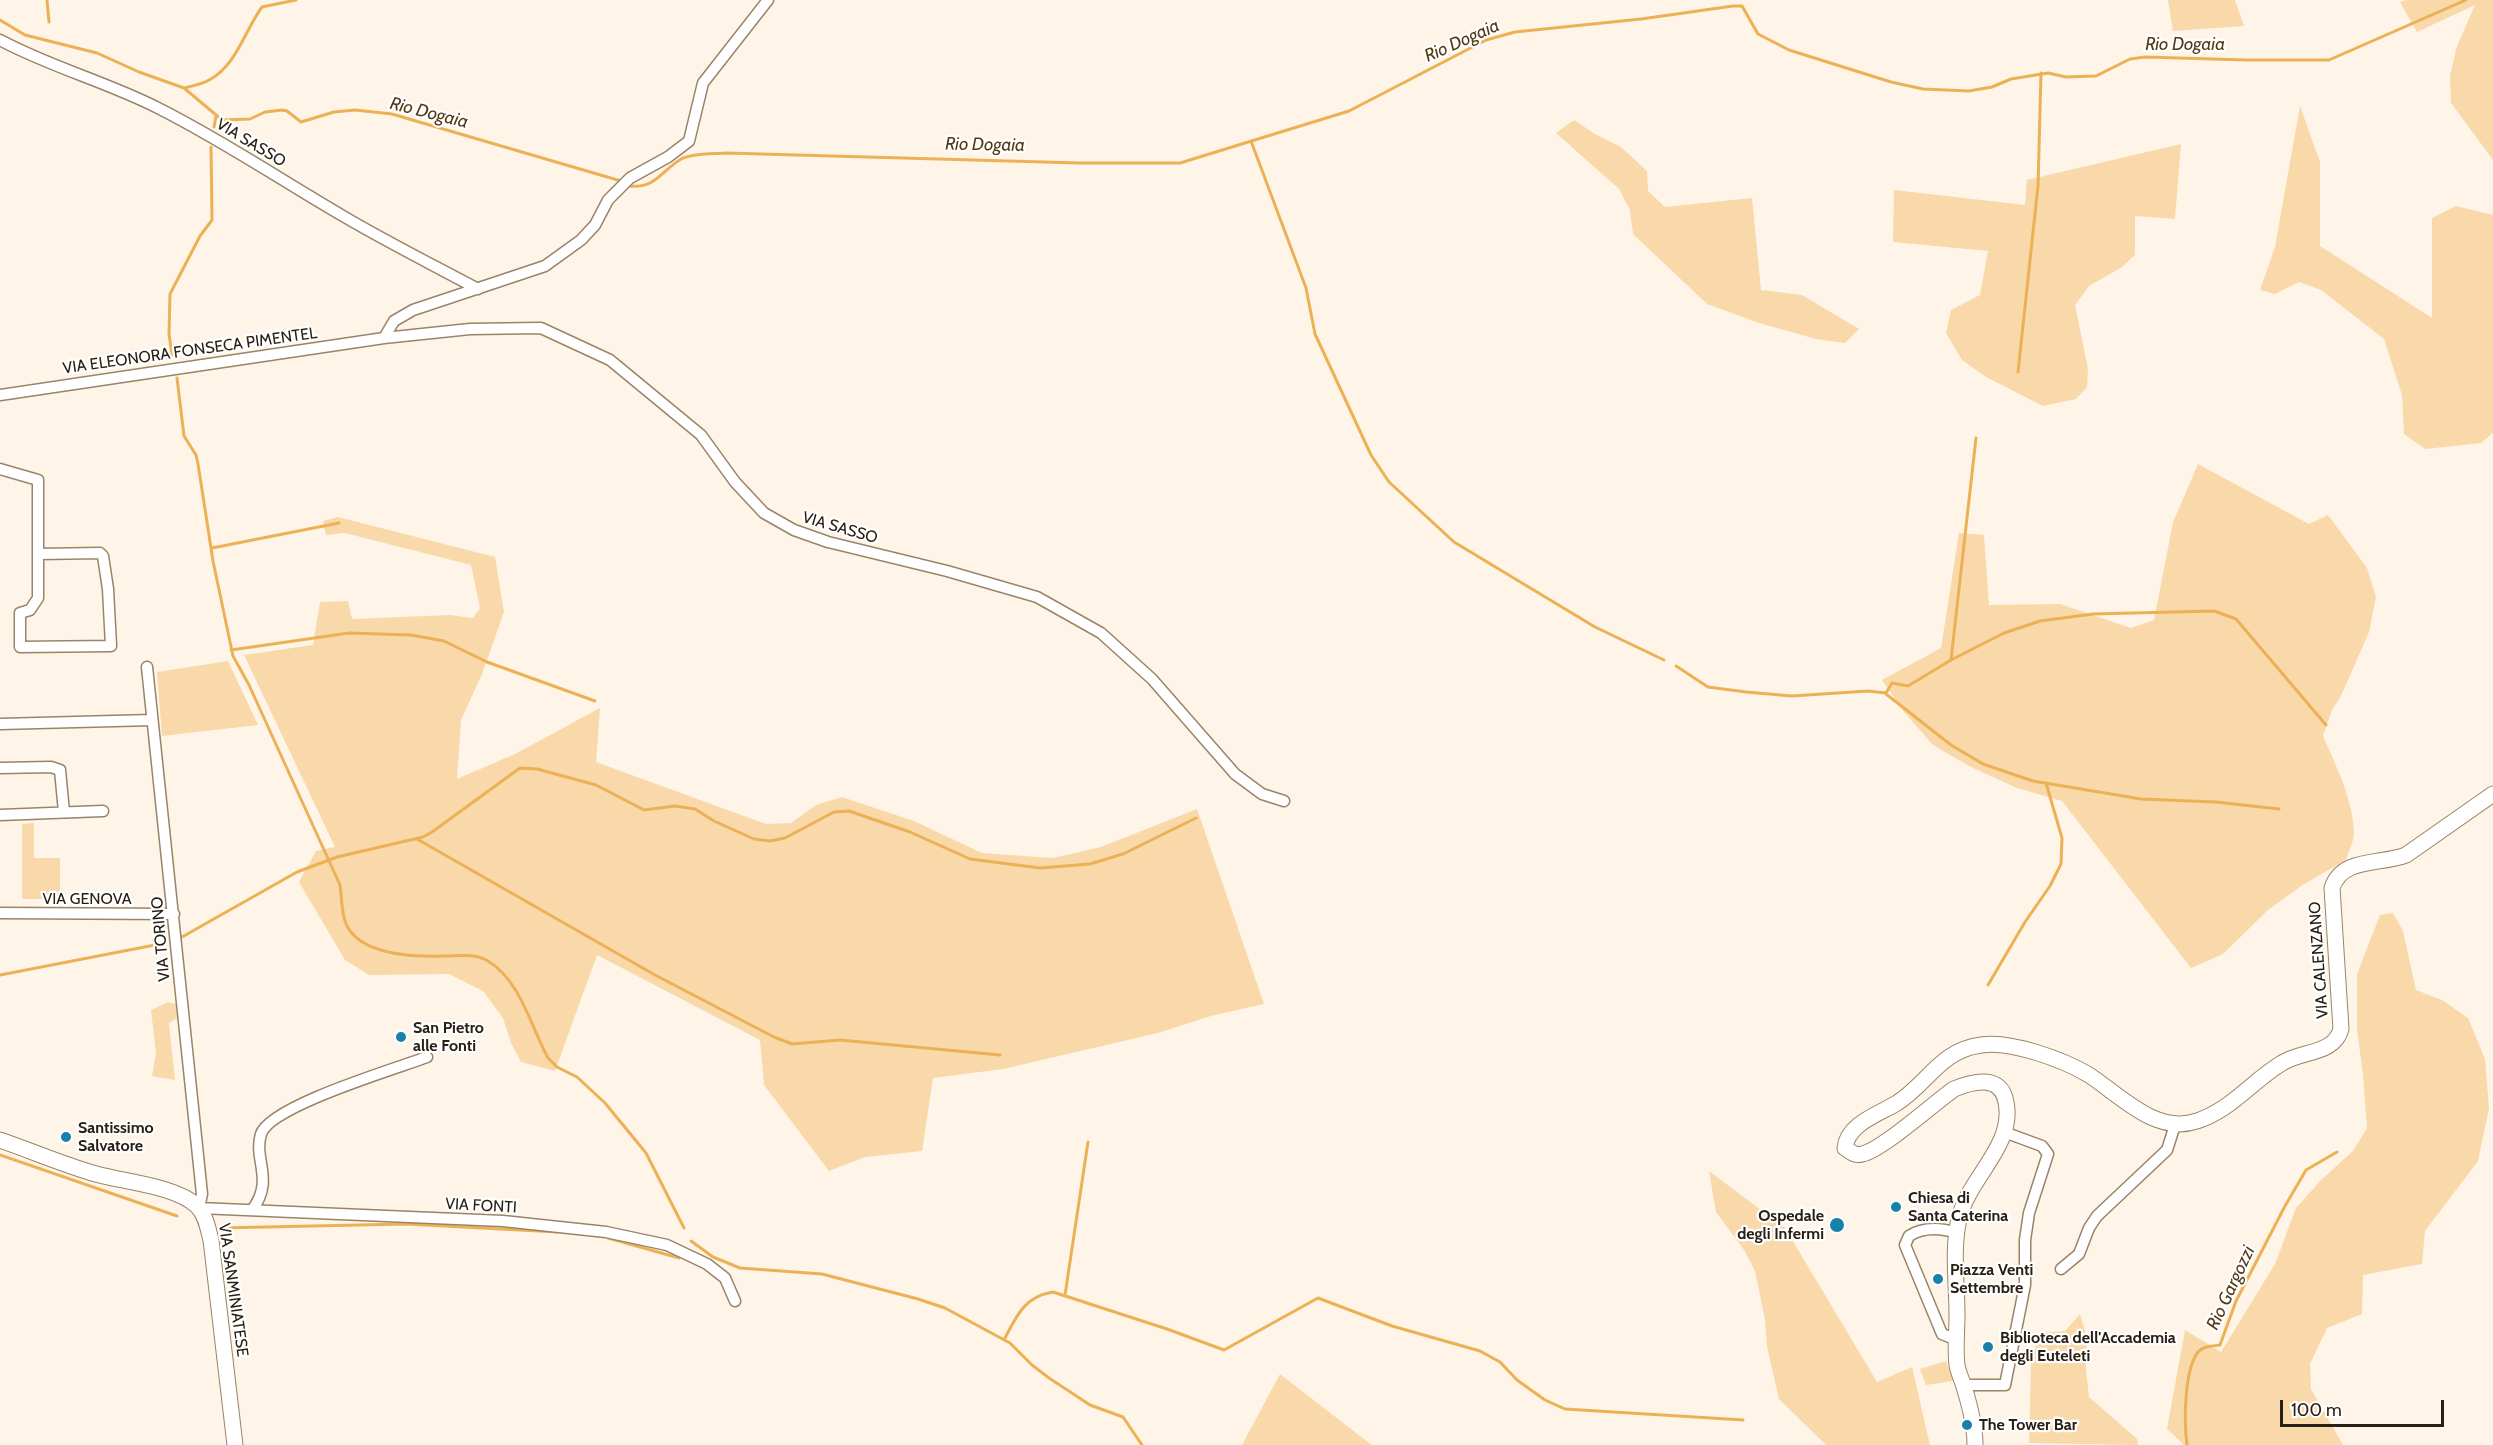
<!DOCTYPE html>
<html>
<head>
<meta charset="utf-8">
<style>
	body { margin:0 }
	#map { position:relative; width:2493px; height:1445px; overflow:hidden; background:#fef5e8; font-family:Cabin,sans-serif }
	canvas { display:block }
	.scale { position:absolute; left:2280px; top:1400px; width:164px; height:27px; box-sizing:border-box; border:3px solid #292015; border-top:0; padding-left:8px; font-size:18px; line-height:21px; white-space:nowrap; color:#292015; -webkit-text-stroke:4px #fff; paint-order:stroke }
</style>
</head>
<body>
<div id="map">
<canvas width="2493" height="1445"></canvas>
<div class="scale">100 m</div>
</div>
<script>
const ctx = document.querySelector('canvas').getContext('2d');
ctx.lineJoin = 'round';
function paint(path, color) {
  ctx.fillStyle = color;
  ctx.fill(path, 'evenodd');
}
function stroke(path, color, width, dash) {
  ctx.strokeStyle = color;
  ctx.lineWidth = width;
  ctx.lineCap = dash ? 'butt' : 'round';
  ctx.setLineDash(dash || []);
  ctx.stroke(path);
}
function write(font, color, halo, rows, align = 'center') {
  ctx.font = font + ' Cabin,sans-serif';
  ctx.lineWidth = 4.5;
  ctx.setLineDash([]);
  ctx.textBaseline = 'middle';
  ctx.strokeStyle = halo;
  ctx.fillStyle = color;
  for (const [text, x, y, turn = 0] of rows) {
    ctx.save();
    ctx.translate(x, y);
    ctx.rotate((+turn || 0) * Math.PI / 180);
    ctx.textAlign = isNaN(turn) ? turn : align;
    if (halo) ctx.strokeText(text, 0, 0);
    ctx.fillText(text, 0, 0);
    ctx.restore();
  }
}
const green = new Path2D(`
	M2168,0H2235L2244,26L2173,31Z
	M2406,0H2493V160L2451,103L2450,75L2457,46L2475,5L2417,32L2400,2Z
	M2300,106L2320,162V246L2432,318V218L2456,206L2493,215V433L2481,443L2425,449L2404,434L2402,395L2384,339L2321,290L2299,282L2275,294L2260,290L2275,247Z
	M1574,120L1595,134L1621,147L1647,171L1648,191L1665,207L1752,198L1761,290L1802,295L1859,329L1845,343L1816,339L1759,323L1707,304L1633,234L1630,210L1619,189L1556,133Z
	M2181,144L2175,219L2135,216V255L2122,267L2089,286L2075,305L2088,369L2087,387L2076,399L2043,406L1986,377L1962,360L1946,333L1951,310L1980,295L1988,251L1893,242L1894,190L2025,205L2027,180Z
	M2198,464L2309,524L2328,515L2367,568L2376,597L2369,632L2341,696L2332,710L2323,736C2336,766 2353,799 2354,833C2354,842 2348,852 2346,860L2304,884L2268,910L2223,954L2191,968L2062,801L2017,788L1971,767L1933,745L1904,712L1882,680L1941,648L1959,533L1984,535L1989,605L2060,604L2131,628L2154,620L2173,522Z
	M338,517L495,557L504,612L482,674L461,720L457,779L515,754L600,708L596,762L766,824L791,823L816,805L842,797L914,821L982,853L1053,858L1101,847L1197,809L1264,1004L1211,1016L1158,1033L1003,1069L933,1078L922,1151L865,1157L829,1171L764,1085L760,1040L597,955L555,1071L521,1062L511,1043L503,1018L483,991L449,974L369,975L345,960L299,882L316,851L335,847L244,655L313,645L320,602L348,601L352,619L450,615L473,618L480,608L471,565L345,533L326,535L323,521Z
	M228,661L258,725L162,736L157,672Z
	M34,823V858H60V899H22V824Z
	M2393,913L2403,931L2416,990L2442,1000L2468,1018L2485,1059L2489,1108L2478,1161L2425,1231L2422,1264L2363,1275L2362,1314L2327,1328L2310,1364L2311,1389L2343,1445H2184L2167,1429L2185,1330L2221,1352L2275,1264L2296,1208L2321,1180L2353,1151L2367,1128L2363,1075L2357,1029V974L2380,915Z
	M168,1002L176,1004L177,1018L169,1023L175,1080L152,1076L156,1053L151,1010Z
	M1709,1171L1785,1228L1877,1382L1912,1367L1930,1445H1826L1779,1399L1767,1347L1765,1320L1755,1271L1744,1250L1716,1212Z
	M2080,1314L2087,1338L2086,1370L2089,1397L2137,1439L2138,1445L2029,1443L2031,1362L2039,1333L2065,1331Z
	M1946,1361L1953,1381L1926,1385L1920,1369Z
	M1280,1374L1360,1436L1372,1445H1242Z`);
const stream = new Path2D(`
	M47,0L49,22
	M0,20L25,35L97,53L139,72L184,88L222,120L250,119L265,112L282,110L287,111L301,122L334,112L355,110L392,114L621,181
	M184,88C193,86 203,84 211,79C237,64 245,30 262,7L296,0
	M214,127L216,116
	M1251,141L1306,288L1315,334L1371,455L1389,482L1454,542L1595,627L1664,660
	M629,186C657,189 662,169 683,158C696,153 713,154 726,153L1079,163H1180L1349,111L1486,40L1515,32L1641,19L1733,6H1742L1758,34L1789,50L1891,82L1923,89L1969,91L1992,87L2011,79L2048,73L2066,77L2096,76L2130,59L2145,57L2246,60H2329L2466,0
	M172,355L169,334L170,294L200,236L212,220L211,147
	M2018,372L2038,186L2041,73
	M177,378L184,436L196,455L198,464L213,561L233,656L249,685L340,885C342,897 341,915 347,926C363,956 414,957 444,956C460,956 474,953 488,961C520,980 531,1027 548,1058L557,1067L577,1077L605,1103L646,1153L684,1228
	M212,548L339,523
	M231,650L349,633L411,635L444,641L487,662L595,701
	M1951,660L1976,438
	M1676,666L1708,687L1746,692L1792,696L1868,691L1886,693L1892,683L1908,686L1951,660L2004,633L2040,621L2093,614L2214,611L2236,619L2326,725
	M1886,694L1951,745L1983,764L2033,781L2141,799L2216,802L2279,809
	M417,839L655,975L774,1037L792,1044L840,1040L1000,1055
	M182,937L297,872L337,857L423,837L432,832L520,768L537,769L596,785L644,810L675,806L695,809L714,821L754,839L770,841L785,838L834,812L849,811L910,832L970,859L1040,868L1090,864L1123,854L1196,818
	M0,975L160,944
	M1988,985L2025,922L2050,886L2061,864L2062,838L2046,783
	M0,1155L177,1216
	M219,1228L406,1224L557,1232
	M608,1238L679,1258
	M691,1241L713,1257L740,1268L822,1274L918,1299L945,1308L1010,1343L1032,1365L1049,1378L1090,1405L1123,1417L1142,1445
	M1065,1295L1088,1142
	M1004,1340C1017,1315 1024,1297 1053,1292L1167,1329L1224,1350L1318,1298L1392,1326L1480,1351L1500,1362L1517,1380L1545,1400L1565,1409L1743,1420
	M2187,1445C2184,1423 2184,1370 2198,1352C2204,1346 2212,1346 2220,1345L2236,1301L2285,1206L2306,1170L2337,1152`);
const street = new Path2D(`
	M0,40C50,67 107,82 158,108C222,140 281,180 343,216C387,242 433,265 478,289
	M384,338L394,321L413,310L545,266L581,240L595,225L608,200L630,178L668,157L689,141L703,83L768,0
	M0,395L384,338L470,329L541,328L610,360L701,435L735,482L764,513L794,530L828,542L947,571L1037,597L1101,633L1152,679L1235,774L1262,794L1284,801
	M0,469L38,480V598L30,610L20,613V647L111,646L108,589L103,556L100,553L38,554
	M147,667L202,1194L199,1208L503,1221L606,1232L667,1245L707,1264L725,1278L735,1301
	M0,724L152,720
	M0,768L51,767L60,770L64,812
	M0,815L103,811
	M0,913L174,914
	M252,1210C275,1180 253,1160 261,1134C270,1106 395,1069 427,1057
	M1957,1233C1941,1228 1923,1227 1909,1236L1905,1245L1942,1334L1957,1340
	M2061,1269L2079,1254L2089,1228L2097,1216L2167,1150L2175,1125
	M1963,1385H2005L2025,1285V1240L2029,1213L2048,1154L2042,1146L2004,1132`);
const secondary = new Path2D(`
	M0,1140C32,1151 64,1165 96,1174C125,1182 176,1186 197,1206C206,1215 208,1229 211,1240L235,1445
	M1975,1445C1975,1425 1970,1406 1964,1387C1962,1380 1958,1372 1957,1365C1955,1349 1957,1331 1957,1315C1957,1284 1952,1249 1959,1219C1968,1178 2015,1146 2006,1102C2001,1074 1973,1081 1954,1089C1934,1103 1882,1150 1862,1154C1855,1156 1851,1152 1845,1148C1847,1124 1879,1114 1897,1103C1928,1083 1941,1050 1981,1045C2010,1040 2064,1060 2089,1075C2121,1096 2156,1135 2197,1121C2231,1110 2252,1081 2282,1063C2302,1050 2334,1055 2341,1029L2332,888C2342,857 2380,865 2406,855L2493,794`);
const markers = [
	[401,1037,6,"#1881aa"],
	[66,1137,6,"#1881aa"],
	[1896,1207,6,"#1881aa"],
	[1837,1225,8,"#1881aa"],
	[1938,1279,6,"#1881aa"],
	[1988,1347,6,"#1881aa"],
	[1967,1425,6,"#1881aa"]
];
const streetNames = [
	["VIA SASSO",251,143,31],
	["VIA ELEONORA FONSECA PIMENTEL",190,351,-8],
	["VIA SASSO",840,528,16],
	["VIA GENOVA",87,899],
	["VIA TORINO",161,939,-95],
	["VIA CALENZANO",2319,960,-94],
	["VIA FONTI",481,1206,3],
	["VIA SANMINIATESE",233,1290,82]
];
const poiNames = [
	["San Pietro",413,1028],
	["alle Fonti",413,1046],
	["Santissimo",78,1128],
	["Salvatore",78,1146],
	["Chiesa di",1908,1198],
	["Santa Caterina",1908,1216],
	["Ospedale",1824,1216,"right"],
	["degli Infermi",1824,1234,"right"],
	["Piazza Venti",1950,1270],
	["Settembre",1950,1288],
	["Biblioteca dell'Accademia",2000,1338],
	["degli Euteleti",2000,1356],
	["The Tower Bar",1979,1425]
];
const waterNames = [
	["Rio Dogaia",1462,41,-24],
	["Rio Dogaia",2185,45],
	["Rio Dogaia",429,113,14],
	["Rio Dogaia",985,145,1],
	["Rio Gargozzi",2231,1288,-65]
];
paint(green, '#f9d8aa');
stroke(stream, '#edb155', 3);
stroke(street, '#998467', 13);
stroke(secondary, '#998467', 17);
stroke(street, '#fff', 10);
stroke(secondary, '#fff', 15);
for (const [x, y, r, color] of markers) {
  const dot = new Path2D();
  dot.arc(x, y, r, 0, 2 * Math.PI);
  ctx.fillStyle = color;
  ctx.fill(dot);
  stroke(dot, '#fff', 2);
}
write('16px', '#292015', '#fff', streetNames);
write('bold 16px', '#292015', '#fff', poiNames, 'left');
write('italic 18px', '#523913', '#fff', waterNames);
</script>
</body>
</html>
